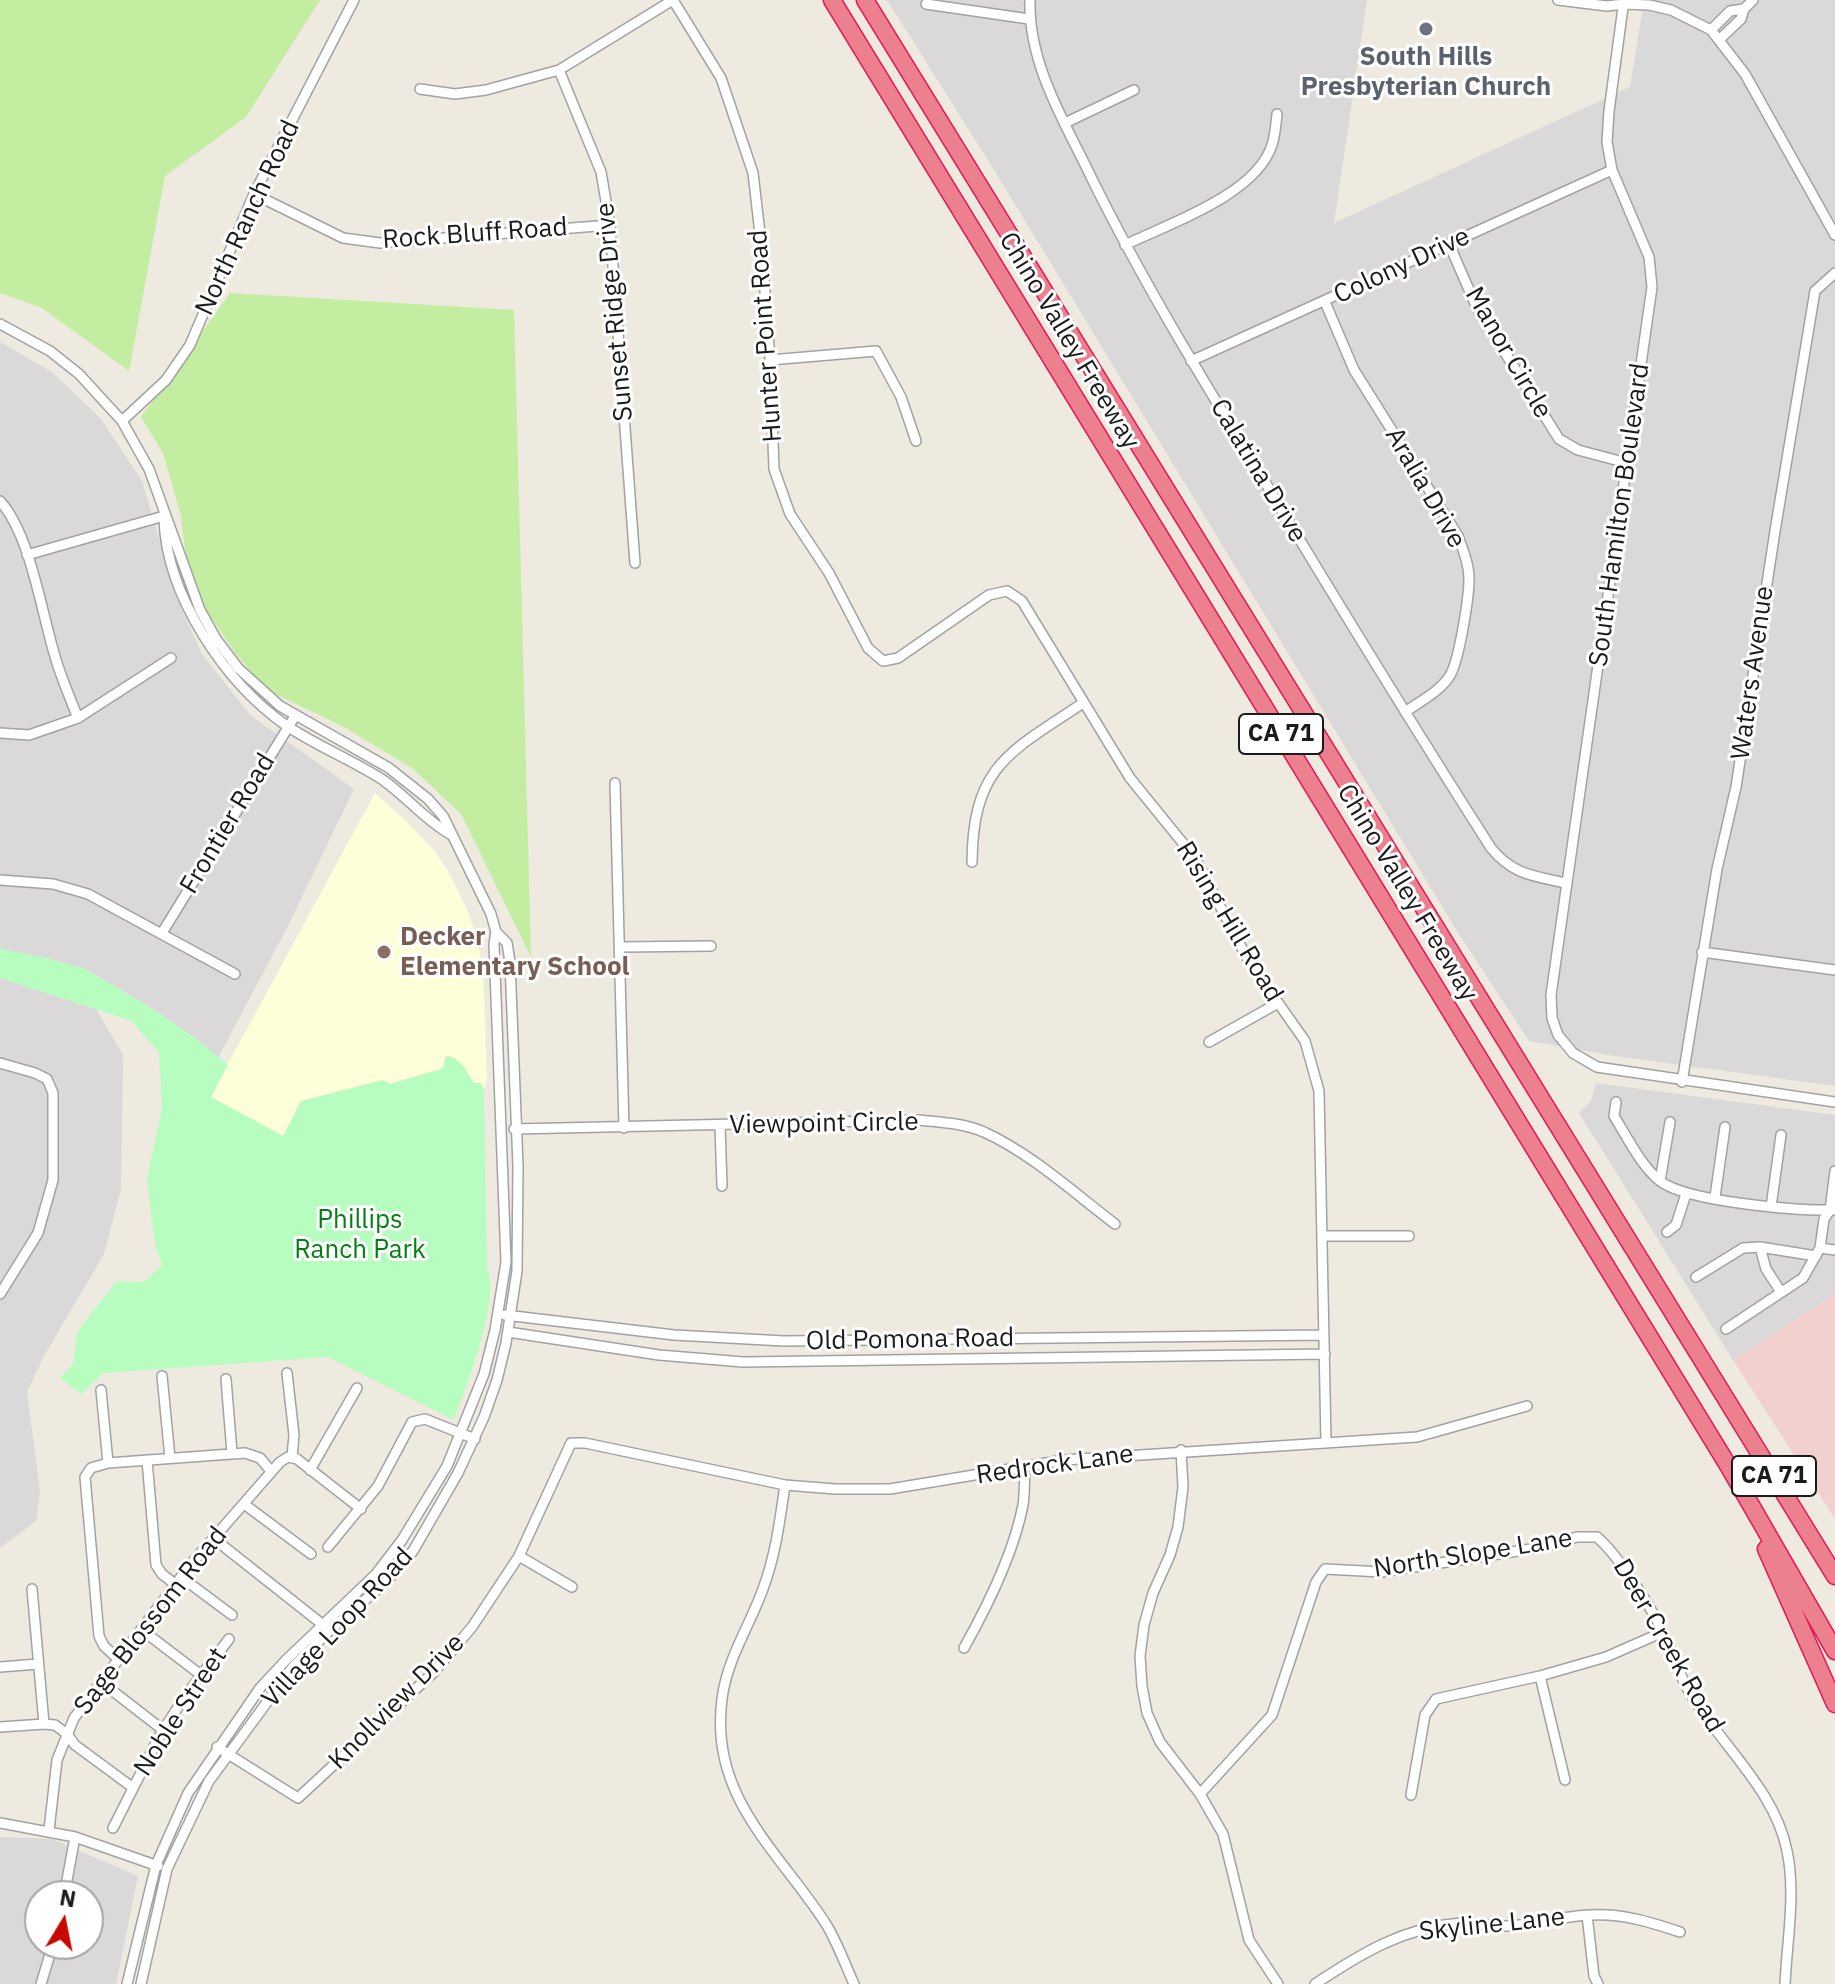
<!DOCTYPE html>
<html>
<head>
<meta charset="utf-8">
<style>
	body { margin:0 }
	#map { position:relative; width:1835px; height:1984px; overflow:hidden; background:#eeeae0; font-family:"IBM Plex Sans",sans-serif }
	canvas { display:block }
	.north { position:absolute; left:24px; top:1880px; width:80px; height:80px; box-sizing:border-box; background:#fff; border:2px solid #a4a4a4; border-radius:50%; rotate:10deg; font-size:22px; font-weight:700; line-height:32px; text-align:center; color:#1b1b1b }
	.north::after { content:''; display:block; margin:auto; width:28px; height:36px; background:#c70900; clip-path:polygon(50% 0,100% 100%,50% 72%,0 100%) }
</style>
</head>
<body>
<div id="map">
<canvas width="1835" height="1984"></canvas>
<div class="north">N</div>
</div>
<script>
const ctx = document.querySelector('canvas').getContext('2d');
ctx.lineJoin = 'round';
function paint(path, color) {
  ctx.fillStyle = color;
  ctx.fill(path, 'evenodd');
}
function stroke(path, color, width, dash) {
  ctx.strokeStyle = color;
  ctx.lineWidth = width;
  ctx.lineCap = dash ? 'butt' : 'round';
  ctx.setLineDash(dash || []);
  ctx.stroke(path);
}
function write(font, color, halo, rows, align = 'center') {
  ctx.font = font + ' "IBM Plex Sans",sans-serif';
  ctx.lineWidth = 6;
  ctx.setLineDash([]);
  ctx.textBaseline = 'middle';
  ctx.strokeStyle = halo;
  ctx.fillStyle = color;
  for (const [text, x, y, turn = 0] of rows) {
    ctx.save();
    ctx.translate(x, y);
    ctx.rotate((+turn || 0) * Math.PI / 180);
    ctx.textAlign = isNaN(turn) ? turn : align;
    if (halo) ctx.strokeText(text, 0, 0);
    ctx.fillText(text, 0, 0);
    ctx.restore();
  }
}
const residential = new Path2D(`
	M887,0H1367L1334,223L1630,87L1644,0H1835V1086L1615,1056L1529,1041L1457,931L996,173Z
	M0,342L52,372L101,419L142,481L177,599L202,654L250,715L354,789L287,928L218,1058L199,1041L153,1009L85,969L51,959L0,949Z
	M0,978L96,1009L123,1055L121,1189L104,1254L44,1356L27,1392L40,1492L36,1521L0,1548Z
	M1596,1083L1835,1115V1294L1733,1360L1579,1113L1591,1101Z
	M0,1837L52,1839L138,1876L116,1984H0ZM40,1896H88V1944H40Z`);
const commercial = new Path2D(`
	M1835,1294V1519L1733,1360Z`);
const education = new Path2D(`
	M375,793L402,817L435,851L449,873L466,907L476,935L483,969L487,1080L484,1089L480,1084L474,1083L462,1065L443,1068L390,1084L383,1081L283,1136L210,1097Z`);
const grass = new Path2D(`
	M0,0H320L246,117L165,176L129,371L42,308L0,293Z
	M230,293L514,310L531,957L461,814L412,768L342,726L269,691L235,653L206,610L186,558L181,516L163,453L141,417Z`);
const park = new Path2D(`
	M0,949L51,959L85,969L153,1009L199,1041L228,1065L211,1097L283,1136L301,1101L383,1080L390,1084L438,1070L443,1068L446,1056C460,1056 467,1072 474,1083H480L484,1089L487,1267C500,1303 467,1384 454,1420L328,1357L103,1373L81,1394L60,1378L73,1364L77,1332L117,1281L144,1282L162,1265L155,1245L147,1179L162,1108L159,1053L132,1021L0,978Z`);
const street = new Path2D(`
	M673,0L721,78L753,173L762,251L770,360L774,469L790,514L829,573L868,648L883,661L898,658L989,595L1007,591L1022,601L1130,778L1195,858L1248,960L1305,1041L1319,1091L1326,1442
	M1030,0C1028,65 1066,124 1093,181C1147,290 1211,393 1274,497C1345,615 1417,732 1491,848C1513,875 1534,876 1566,883
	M1558,0L1607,6L1624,4L1649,5L1671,10L1711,30L1745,74L1835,235
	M1624,0L1609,111L1607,142L1612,170L1649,257L1652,287L1551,995L1552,1018L1558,1035L1573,1053L1597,1067L1835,1102
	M926,4L1029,19
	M1711,30L1730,11L1744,9
	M1720,39L1741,19L1744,9L1753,0
	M559,70L601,172L610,225L635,563
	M420,89L455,94L486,90L559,70L673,0
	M1065,123L1134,90
	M254,194L343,238L380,243L610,225
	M1449,244L1477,308L1559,439L1578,450L1627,463
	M1125,245C1168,224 1256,195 1272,145C1275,136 1276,124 1277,114
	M1325,302L1354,370L1458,536C1463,550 1469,564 1469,579C1469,597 1459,663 1449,677C1439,692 1419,702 1405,712
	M0,324L50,351L79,374L122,421L149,469L200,610L216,639L238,668L280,706L389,768L428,799L443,816L491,914L496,932L494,944L506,1262L495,1330L484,1374L447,1466L402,1540L376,1574L286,1660L260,1688L188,1793L156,1865L127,1984
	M770,360L876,351L901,397L916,441
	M1191,361L1612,170
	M122,421L166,380L190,345L254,194L354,0
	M0,501C32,536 42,619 58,666C64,684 71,701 78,718
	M164,520C167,596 225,683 287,726C317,746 352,760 383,780C407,797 425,820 450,834
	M27,555L164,516
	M0,733L29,735L78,718L171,658
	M615,783L624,1128
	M972,862C973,765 1010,752 1083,703
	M0,880L53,884L88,894L235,974
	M162,933L295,716
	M620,947L711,946
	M1702,952L1835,970
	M1209,1042L1278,1003
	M0,1063L35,1073L47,1079L53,1093V1180L38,1233L0,1294
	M1682,1082L1717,869L1736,787L1775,531L1815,291L1835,273
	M1616,1102L1614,1116C1627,1137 1641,1166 1660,1181C1687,1202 1799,1211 1835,1210
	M720,1126L722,1186
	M514,1129L918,1120C940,1122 963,1123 984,1132C1032,1154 1074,1193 1115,1224
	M1660,1181L1670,1122
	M1715,1197L1725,1127
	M1771,1207L1781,1135
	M1667,1232L1676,1225L1686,1194
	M1323,1236H1409
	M1760,1247L1766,1269L1781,1292
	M1820,1248L1835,1250
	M1696,1277L1743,1248L1760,1247L1816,1256
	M505,1315L674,1335L784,1341L1324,1335
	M1726,1329L1803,1278L1820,1248L1824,1219L1830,1210L1835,1171
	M508,1332L659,1355L743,1362L1325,1354
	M287,1373L294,1435L292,1457
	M162,1376L170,1458
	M226,1379L232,1453
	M101,1390L108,1463L91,1468L85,1477L99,1636L104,1646L118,1659
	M1181,1450L1183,1487L1178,1527L1170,1555L1153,1593L1144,1625L1140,1656L1142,1686L1147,1713L1160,1742L1200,1794L1223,1834L1249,1940L1278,1984
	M147,1460L156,1565L162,1574L176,1585
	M108,1463L245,1453L260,1458L271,1471
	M310,1470L357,1388
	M785,1485C780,1519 776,1553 764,1586C751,1624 727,1658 722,1699C709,1797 778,1850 826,1924C837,1942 845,1964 854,1984
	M244,1504L311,1554
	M213,1538L327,1628
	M328,1547L378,1486L412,1422L425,1419L475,1439
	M519,1556L572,1587
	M181,1577L232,1615
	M32,1589L44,1724
	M142,1630L201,1675
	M964,1648C987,1607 1014,1552 1023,1505C1025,1493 1024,1480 1025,1468
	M0,1667L38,1664
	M1540,1676L1565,1780
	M114,1692L163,1730
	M0,1727L44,1724L55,1725L67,1734L75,1745L132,1787
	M217,1747L298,1798L434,1672L472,1627L519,1556L571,1443H585L785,1485L835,1489H890L1064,1460L1417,1437L1527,1406
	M1200,1794L1272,1715L1316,1582L1325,1569L1382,1572L1544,1547L1577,1537H1597C1620,1557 1651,1607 1665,1636C1672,1653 1678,1670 1686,1686C1716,1741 1775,1788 1787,1851C1796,1893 1787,1941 1785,1984
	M1411,1795L1425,1715L1436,1699L1540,1676L1606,1657L1663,1632
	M0,1823L75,1837L158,1866
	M113,1828L160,1735L184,1698L229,1639
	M49,1830L57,1760L74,1718L191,1564L280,1462L288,1457L297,1459L361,1509
	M64,1896L75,1837
	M1587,1915L1594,1976L1598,1984
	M41,1984L53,1944
	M141,1984L167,1869L209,1781L293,1667L330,1630L387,1581L413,1551L458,1473L484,1417L497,1380L506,1343L517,1271L518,1166L510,962L507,943L496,932
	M1315,1984C1362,1953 1404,1927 1461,1923C1478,1922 1494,1927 1510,1926C1537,1924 1563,1916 1590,1915C1622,1913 1650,1922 1680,1932`);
const highway = new Path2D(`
	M832,0L1729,1467L1835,1651
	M865,0L1835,1576
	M1766,1549L1835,1704`);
const markers = [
	[1426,29,8,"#6b7280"],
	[384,952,8,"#8d6e63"]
];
const shields = [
	[1281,734,84],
	[1774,1476,84]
];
const shieldNames = [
	["CA 71",1281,734],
	["CA 71",1774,1476]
];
const worshipNames = [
	["South Hills",1426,57],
	["Presbyterian Church",1426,87]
];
const streetNames = [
	["North Ranch Road",248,218,-65],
	["Rock Bluff Road",475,234,-4],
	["Colony Drive",1402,266,-25],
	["Sunset Ridge Drive",615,312,-95],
	["Hunter Point Road",766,336,-94],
	["Chino Valley Freeway",1069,341,59],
	["Manor Circle",1508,353,60],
	["Calatina Drive",1258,471,59],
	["Aralia Drive",1425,488,60],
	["South Hamilton Boulevard",1620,515,-82],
	["Waters Avenue",1753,673,-82],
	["Frontier Road",228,824,-59],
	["Chino Valley Freeway",1407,893,59],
	["Rising Hill Road",1229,922,59],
	["Viewpoint Circle",824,1124,-1],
	["Old Pomona Road",910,1340,-1],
	["Redrock Lane",1055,1465,-8],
	["North Slope Lane",1473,1554,-9],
	["Sage Blossom Road",151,1621,-52],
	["Village Loop Road",338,1628,-47],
	["Deer Creek Road",1668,1646,60],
	["Knollview Drive",397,1702,-45],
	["Noble Street",181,1712,-57],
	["Skyline Lane",1492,1925,-6]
];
const educationNames = [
	["Decker",400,937],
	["Elementary School",400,967]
];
const parkNames = [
	["Phillips",360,1220],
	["Ranch Park",360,1250]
];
paint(residential, '#dad8d8');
paint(commercial, '#f1d0cd');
paint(education, '#fdffd8');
paint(grass, '#c3eda1');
paint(park, '#b8fdc0');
stroke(street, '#a2a2a2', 12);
stroke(highway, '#e31653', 19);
stroke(street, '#fff', 9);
stroke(highway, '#ed808f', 16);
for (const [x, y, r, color] of markers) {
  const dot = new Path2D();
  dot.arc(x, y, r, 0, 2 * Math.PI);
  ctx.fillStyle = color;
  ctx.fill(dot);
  stroke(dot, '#fff', 3);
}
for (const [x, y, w] of shields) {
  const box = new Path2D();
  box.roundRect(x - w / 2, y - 20, w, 40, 6);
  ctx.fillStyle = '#fff';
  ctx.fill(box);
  stroke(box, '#1b1b1b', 2);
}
write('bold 24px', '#1b1b1b', null, shieldNames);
write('bold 26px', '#5b616d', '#fff', worshipNames);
write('26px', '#1b1b1b', '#fff', streetNames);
write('bold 26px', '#785e54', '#fff', educationNames, 'left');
write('26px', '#038013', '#fff', parkNames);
</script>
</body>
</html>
